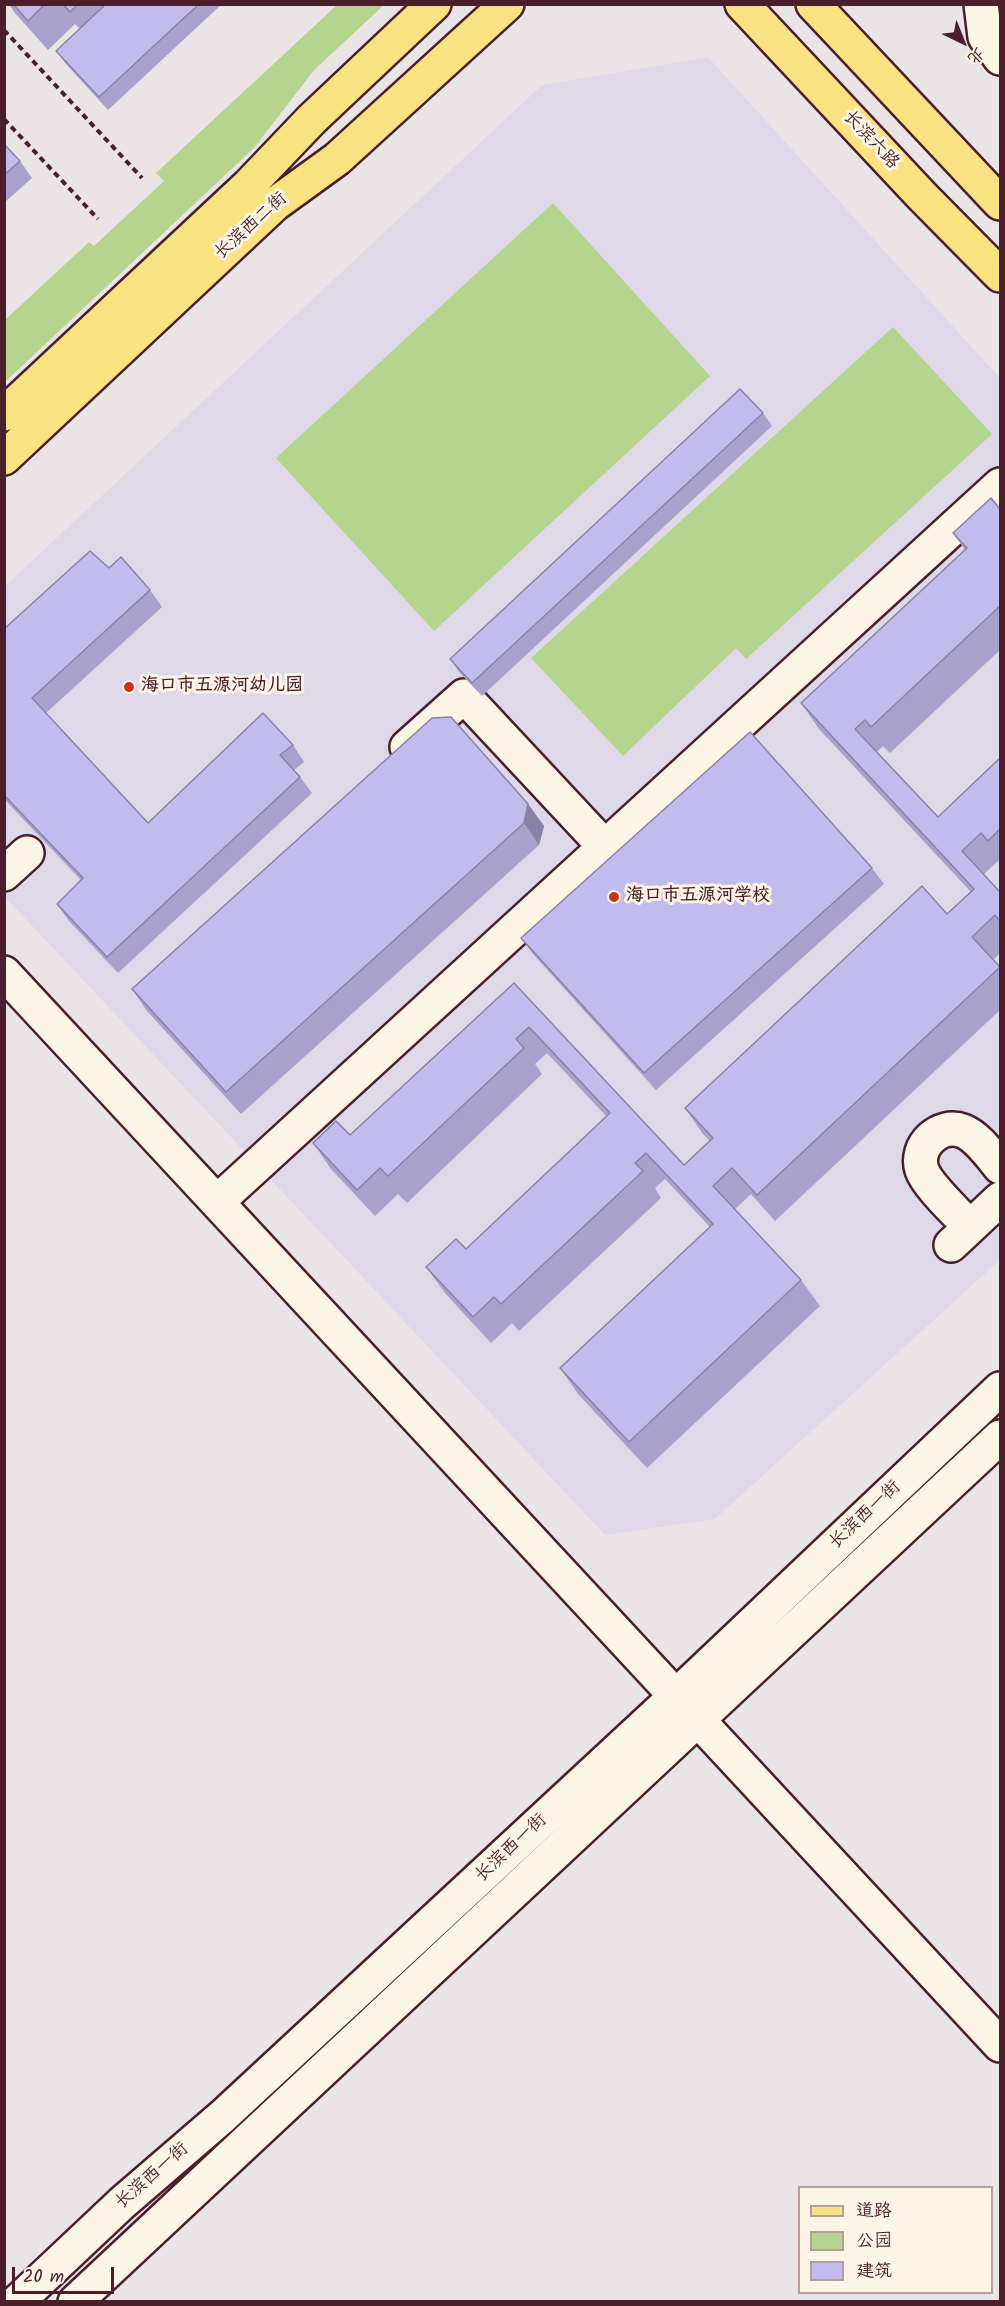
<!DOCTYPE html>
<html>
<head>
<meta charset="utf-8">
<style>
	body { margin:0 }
	#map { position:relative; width:1005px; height:2306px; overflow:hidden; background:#ebe4e7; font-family:Kalam,"LXGW WenKai TC",sans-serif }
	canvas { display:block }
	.frame { position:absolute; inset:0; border:6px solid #4a1f2b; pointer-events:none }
	.legend { position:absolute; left:798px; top:2186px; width:195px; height:108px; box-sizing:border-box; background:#fcf5e5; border:2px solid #b59f9b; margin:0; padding:8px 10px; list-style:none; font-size:18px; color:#4a1f2b }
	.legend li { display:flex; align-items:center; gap:12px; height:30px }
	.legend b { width:30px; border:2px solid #b59f9b }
	.north { position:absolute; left:933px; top:12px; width:60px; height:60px; -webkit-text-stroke:4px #fcf5e5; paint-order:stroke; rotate:137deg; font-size:16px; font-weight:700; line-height:24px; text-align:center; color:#4a1f2b }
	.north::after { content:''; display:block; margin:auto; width:21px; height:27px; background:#4a1f2b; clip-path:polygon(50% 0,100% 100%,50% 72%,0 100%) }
	.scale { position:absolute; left:12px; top:2267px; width:102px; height:27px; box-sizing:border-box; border:3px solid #4a1f2b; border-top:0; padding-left:8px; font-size:18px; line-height:21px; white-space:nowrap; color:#4a1f2b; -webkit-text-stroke:4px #fcf5e5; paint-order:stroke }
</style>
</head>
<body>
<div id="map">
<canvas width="1005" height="2306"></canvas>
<div class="frame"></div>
<ul class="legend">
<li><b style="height:8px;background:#f8e281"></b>道路</li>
<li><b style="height:16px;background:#b5d48d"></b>公园</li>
<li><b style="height:16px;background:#c2bbed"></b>建筑</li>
</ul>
<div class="north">北</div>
<div class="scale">20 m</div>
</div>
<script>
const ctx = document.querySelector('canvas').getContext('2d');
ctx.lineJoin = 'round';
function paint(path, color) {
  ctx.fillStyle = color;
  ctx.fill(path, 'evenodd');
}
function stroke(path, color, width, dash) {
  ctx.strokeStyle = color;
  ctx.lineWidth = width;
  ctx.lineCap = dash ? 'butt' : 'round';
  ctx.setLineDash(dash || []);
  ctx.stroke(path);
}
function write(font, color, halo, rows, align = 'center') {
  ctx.font = font + ' Kalam,"LXGW WenKai TC",sans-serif';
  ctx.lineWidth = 6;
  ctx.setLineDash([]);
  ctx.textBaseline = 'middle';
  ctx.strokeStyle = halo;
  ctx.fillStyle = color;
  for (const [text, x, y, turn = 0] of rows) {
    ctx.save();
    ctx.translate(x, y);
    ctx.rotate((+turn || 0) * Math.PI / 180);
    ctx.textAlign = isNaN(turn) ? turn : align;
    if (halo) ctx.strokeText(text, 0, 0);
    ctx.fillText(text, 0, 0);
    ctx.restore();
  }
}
const built = new Path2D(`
	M708,57L1000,378V1260L715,1519L605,1535L5,897V586L542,85Z`);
const green = new Path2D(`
	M337,5H384L314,70L255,147L5,382V320L89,242L94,246L164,181L156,173Z
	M553,203L710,376L434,631L276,458Z
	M893,327L992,434L746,659L736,648L623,756L531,658Z`);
const path = new Path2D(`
	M4,30L142,178
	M4,119L98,219`);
const minor = new Path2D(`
	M981,4L985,37L1000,58
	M407,747L464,696L605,847
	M4,874L27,853
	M4,973L1000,2045
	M217,1202L1000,485
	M970,1227C958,1214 927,1185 922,1170C914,1146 940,1122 963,1131C978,1137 990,1155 1000,1167
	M951,1245L1000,1199
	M17,2302L122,2203L223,2116L677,1695L1000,1389
	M75,2302L1000,1437`);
const major = new Path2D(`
	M742,4L922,196L1000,275
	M813,4L1000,203
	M4,414L249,185L312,119L434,4
	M4,458L275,204L337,159L507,4`);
const wall = new Path2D(`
	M9,4H222L108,110L66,64L56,51L80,29L75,24L48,50L14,12Z
	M4,144L20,161L32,178L4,203Z
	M763,413L772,426L482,696L459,672L450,659Z
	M1000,509V650L890,753L883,746L877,752L938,817L1000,758V861L999,860L984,874L1000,892V953L993,960L1000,968V1010L775,1221L751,1194L735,1209L801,1280L820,1306L647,1468L578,1394L560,1368L710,1227L665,1179L655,1188L661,1198L519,1331L512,1323L491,1343L445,1293L426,1267L466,1249L607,1117L547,1053L535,1064L542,1074L407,1203L398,1194L375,1216L331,1169L313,1143L350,1135L514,983L684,1165L710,1141L703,1134L685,1108L947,914L971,892L819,729L801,703L965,550L953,533Z
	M109,568L150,590L162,607L46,713L148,823L293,745L304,762L294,770L300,777L312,793L118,973L69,921L57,904L81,880L4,799V629Z
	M528,804L544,826L539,845L241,1114L147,1011L132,989Z
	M872,868L884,884L656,1090L533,954L521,938Z`);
const shadedWall = new Path2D(`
	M528,804L544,826L539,845L524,823Z`);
const building = new Path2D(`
	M13,4H45L28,21Z
	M63,4H78L70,12Z
	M106,4H199L99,97L56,51Z
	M4,144L20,161L4,175Z
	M740,389L763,413L472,683L450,659Z
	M991,498L1000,509V606L871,727L865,720L855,729L938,817L1000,758V829L988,841L981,833L962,851L1000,892V921L995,915L972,937L1000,967L757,1195L732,1168L713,1186L801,1280L629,1442L560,1368L713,1224L646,1153L635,1163L643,1171L501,1304L494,1297L473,1317L426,1267L456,1239L466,1249L610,1113L529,1027L516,1039L524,1048L388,1176L380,1168L357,1190L313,1143L336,1121L350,1135L514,983L684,1165L713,1138L685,1108L922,886L947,914L974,889L801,703L967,548L953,533Z
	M90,551L109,568L121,557L150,590L32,698L148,823L263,713L293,745L280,755L300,777L107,957L57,904L83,878L4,795V629Z
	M451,717L528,804L524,823L226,1092L132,989L432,718Z
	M750,732L872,868L644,1073L521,938Z`);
const markers = [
	[129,687,6,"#c8321e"],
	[614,897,6,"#c8321e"]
];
const streetNames = [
	["长滨六路",870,141,47],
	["长滨西二街",252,227,-42],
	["长滨西一街",866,1516,-43],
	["长滨西一街",512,1849,-43],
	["长滨西一街",153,2177,-41]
];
const poiNames = [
	["海口市五源河幼儿园",141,687],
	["海口市五源河学校",626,897]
];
paint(built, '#dfd8e9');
paint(green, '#b5d48d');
stroke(minor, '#4a1f2b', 38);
stroke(major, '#4a1f2b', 38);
stroke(path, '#4a1f2b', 4, [6, 4.5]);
stroke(minor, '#fcf5e5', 33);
stroke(major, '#f8e281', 33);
paint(wall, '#a7a1cc');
paint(shadedWall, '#8883a6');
paint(building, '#c2bbed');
stroke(building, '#8883a6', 1.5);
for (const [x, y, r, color] of markers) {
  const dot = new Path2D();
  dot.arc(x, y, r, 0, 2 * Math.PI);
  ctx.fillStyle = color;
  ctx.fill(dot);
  stroke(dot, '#fcf5e5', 2);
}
write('18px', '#4a1f2b', '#fcf5e5', streetNames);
write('bold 18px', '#4a1f2b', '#fcf5e5', poiNames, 'left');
</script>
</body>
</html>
